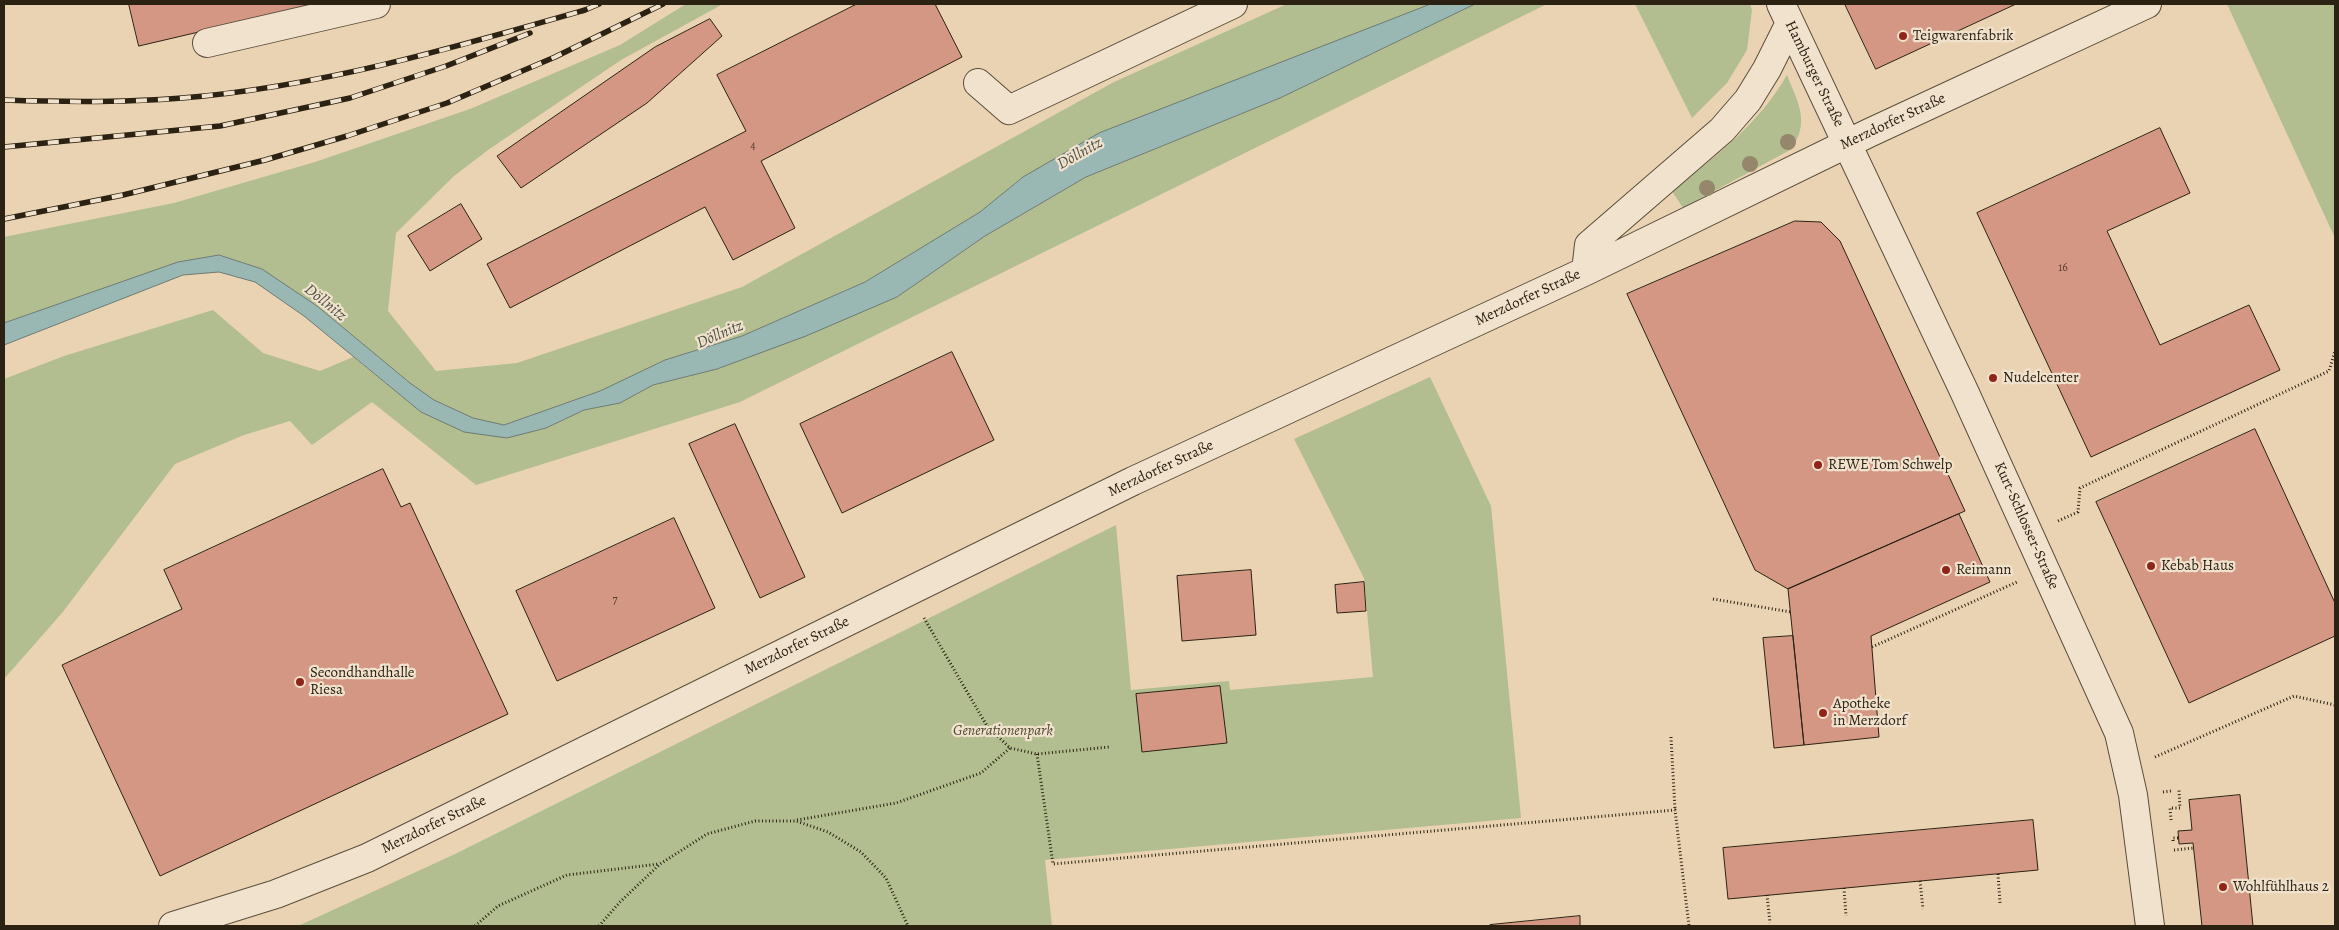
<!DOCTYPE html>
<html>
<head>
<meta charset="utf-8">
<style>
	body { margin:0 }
	#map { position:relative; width:2339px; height:930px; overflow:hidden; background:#e9d3b2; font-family:Alegreya,serif }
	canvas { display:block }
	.frame { position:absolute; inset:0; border:5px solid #2c2214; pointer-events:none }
</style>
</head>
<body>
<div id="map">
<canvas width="2339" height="930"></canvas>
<div class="frame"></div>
</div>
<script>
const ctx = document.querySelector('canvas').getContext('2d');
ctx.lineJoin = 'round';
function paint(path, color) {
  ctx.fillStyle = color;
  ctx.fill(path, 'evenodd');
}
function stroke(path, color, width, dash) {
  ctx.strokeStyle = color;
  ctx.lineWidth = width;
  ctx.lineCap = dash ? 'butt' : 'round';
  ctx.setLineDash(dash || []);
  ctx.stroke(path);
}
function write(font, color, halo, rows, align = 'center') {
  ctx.font = font + ' Alegreya,serif';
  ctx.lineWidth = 4.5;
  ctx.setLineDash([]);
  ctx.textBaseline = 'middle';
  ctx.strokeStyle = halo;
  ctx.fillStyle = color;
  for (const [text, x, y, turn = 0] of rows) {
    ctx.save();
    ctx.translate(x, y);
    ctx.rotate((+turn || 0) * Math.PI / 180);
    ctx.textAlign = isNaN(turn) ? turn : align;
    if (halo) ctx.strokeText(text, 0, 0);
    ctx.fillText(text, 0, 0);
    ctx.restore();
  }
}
const green = new Path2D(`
	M686,4H723L621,60L488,150L454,176L396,233L388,311L436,371L517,363L742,287L1114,82L1287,4H1431L1282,64L1023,177L980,212L865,282L742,336L665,360L600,391L504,425L473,418L434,400L410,383L317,306L262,269L219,255L178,262L4,323V237L174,203L315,162L470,109L620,45Z
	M1475,4H1547L740,402L476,485L372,402L312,445L290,421L244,435L175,464L62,613L4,679V379L64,356L213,310L263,353L320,371L353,357L421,412L464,432L546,428L584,410L620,403L653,385L717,369L897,297L985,236L1086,177L1280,98Z
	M1635,4H1750L1752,10L1747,50L1727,83L1692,118Z
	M2227,4H2335V238Z
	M1787,75C1798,103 1811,123 1790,150L1683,208L1672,191C1717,155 1758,125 1787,75Z
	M1430,377L1491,506L1521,818L1045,860L1052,926H298L453,855L1116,525L1131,690L1229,681L1230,690L1373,677L1364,578L1294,439Z`);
const water = new Path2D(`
	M1431,4H1475L1280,98L1086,177L985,236L897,297L806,336L717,369L653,385L620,403L584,410L546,428L507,438L464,432L421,412L304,316L255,282L219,272L183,275L4,345V323L178,262L219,255L262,269L317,306L410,383L434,400L473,418L504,425L600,391L665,360L742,336L865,282L980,212L1023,177L1099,133Z`);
const building = new Path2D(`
	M129,4H318L139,46Z
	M857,4H935L962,57L761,161L795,228L733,260L705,207L510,308L487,264L746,131L717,75Z
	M1845,4H2016L1876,69Z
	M710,19L722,36L647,103L521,188L497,156L655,47Z
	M2160,128L2190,193L2107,231L2160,345L2249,305L2280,370L2091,457L1977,213Z
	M461,204L482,239L430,271L408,236Z
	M1795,221L1821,222L1840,241L1965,511L1788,589L1755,570L1627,294Z
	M952,352L994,440L842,513L800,424Z
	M735,424L805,577L760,598L689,444Z
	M2255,429L2335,603V636L2189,703L2096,502Z
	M383,469L401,507L410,503L508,714L160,876L62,665L182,609L164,570Z
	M1959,514L1990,582L1871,636L1879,737L1804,745L1788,589Z
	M674,518L715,608L557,681L516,591Z
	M1251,570L1256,635L1182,641L1177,576Z
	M1364,582L1366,611L1337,613L1335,585Z
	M1793,636L1804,745L1774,748L1763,638Z
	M1220,686L1227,743L1142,752L1136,694Z
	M2240,795L2253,926H2196H2202L2193,843L2179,844L2178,831L2192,830L2189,800Z
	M2033,820L2038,870L1728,899L1723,848Z
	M1580,916V926H1490V925Z`);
const path = new Path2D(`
	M2058,521L2078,512L2080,488L2329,371L2335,351
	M1713,599L1791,612
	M924,618L987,726L1010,748L1037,754L1109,747
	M1872,647L2017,582
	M1671,737L1675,810
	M1037,754L1053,864L1675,810L1689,926
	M2155,757L2294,696L2335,705
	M2163,792L2171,791
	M797,820L896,803L981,773L1010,748
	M2171,820L2170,808H2180L2179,790
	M2173,841V838H2179
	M2174,850L2194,848
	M1998,874L2000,903
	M1920,881L1923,909
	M1844,888L1846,916
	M1767,895L1770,923
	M475,926L498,906L567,875L659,864
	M599,926L620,902L660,864L707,834L755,821H796L828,832L861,852L886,878L908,926`);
const minor = new Path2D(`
	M1781,4L1964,391L2119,733L2133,795L2150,926
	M207,43L376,4
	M978,83L1009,110L1233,4
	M1586,271L1589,245L1722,130L1748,100L1767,69L1790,23
	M173,926L276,894L367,858L1133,481L1586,271L1869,133L2147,4`);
const rail = new Path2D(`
	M4,100C63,102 122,103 182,98C319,87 453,48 585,10L599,4
	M4,147L220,126L350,98L446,66L530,33
	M4,219L123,195L265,160L347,136L447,103L555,57L663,4`);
const trees = [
	[1788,142],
	[1750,164],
	[1707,188]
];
const markers = [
	[1903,36,5,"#8f2418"],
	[1993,378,5,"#8f2418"],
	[1818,465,5,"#8f2418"],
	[2151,566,5,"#8f2418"],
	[1946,570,5,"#8f2418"],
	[300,682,5,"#8f2418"],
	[1823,713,5,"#8f2418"],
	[2223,887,5,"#8f2418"]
];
const numberNames = [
	["4",753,146],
	["16",2063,268],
	["7",615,600]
];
const poiNames = [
	["Teigwarenfabrik",1913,36],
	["Nudelcenter",2003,378],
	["REWE Tom Schwelp",1828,465],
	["Kebab Haus",2161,566],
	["Reimann",1956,570],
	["Secondhandhalle",310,673],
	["Riesa",310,690],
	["Apotheke",1833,704],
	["in Merzdorf",1833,721],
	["Wohlfühlhaus 2",2233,887]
];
const streetNames = [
	["Hamburger Straße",1814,74,64],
	["Merzdorfer Straße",1893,122,-25],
	["Merzdorfer Straße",1528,298,-25],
	["Merzdorfer Straße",1161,469,-25],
	["Kurt-Schlosser-Straße",2026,526,66],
	["Merzdorfer Straße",797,646,-26],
	["Merzdorfer Straße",434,825,-26]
];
const parkNames = [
	["Generationenpark",1003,731]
];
const waterNames = [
	["Döllnitz",1080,154,-29],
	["Döllnitz",325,303,39],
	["Döllnitz",720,335,-23]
];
paint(green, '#b2be8f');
paint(water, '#99b7b3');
stroke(water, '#6d7b73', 1);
paint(building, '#d39784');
stroke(building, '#2c2214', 1);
stroke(minor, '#5b4e3c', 30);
stroke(path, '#2c2214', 3, [1, 2.5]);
stroke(minor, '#f1e2cd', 28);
stroke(rail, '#2c2214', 5.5);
stroke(rail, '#f1e2cd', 4, [11]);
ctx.fillStyle = '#94876c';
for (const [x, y] of trees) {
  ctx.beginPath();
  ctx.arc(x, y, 8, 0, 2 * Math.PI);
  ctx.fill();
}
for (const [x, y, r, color] of markers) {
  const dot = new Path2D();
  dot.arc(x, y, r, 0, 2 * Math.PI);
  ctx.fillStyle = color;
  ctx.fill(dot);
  stroke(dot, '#f1e2cd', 2);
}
write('12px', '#563f30', null, numberNames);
write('15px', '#2c2214', '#f1e2cd', poiNames, 'left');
write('15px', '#2c2214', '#f1e2cd', streetNames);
write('italic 15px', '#4e4933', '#f1e2cd', parkNames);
write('italic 16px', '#4d4f44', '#f1e2cd', waterNames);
</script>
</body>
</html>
